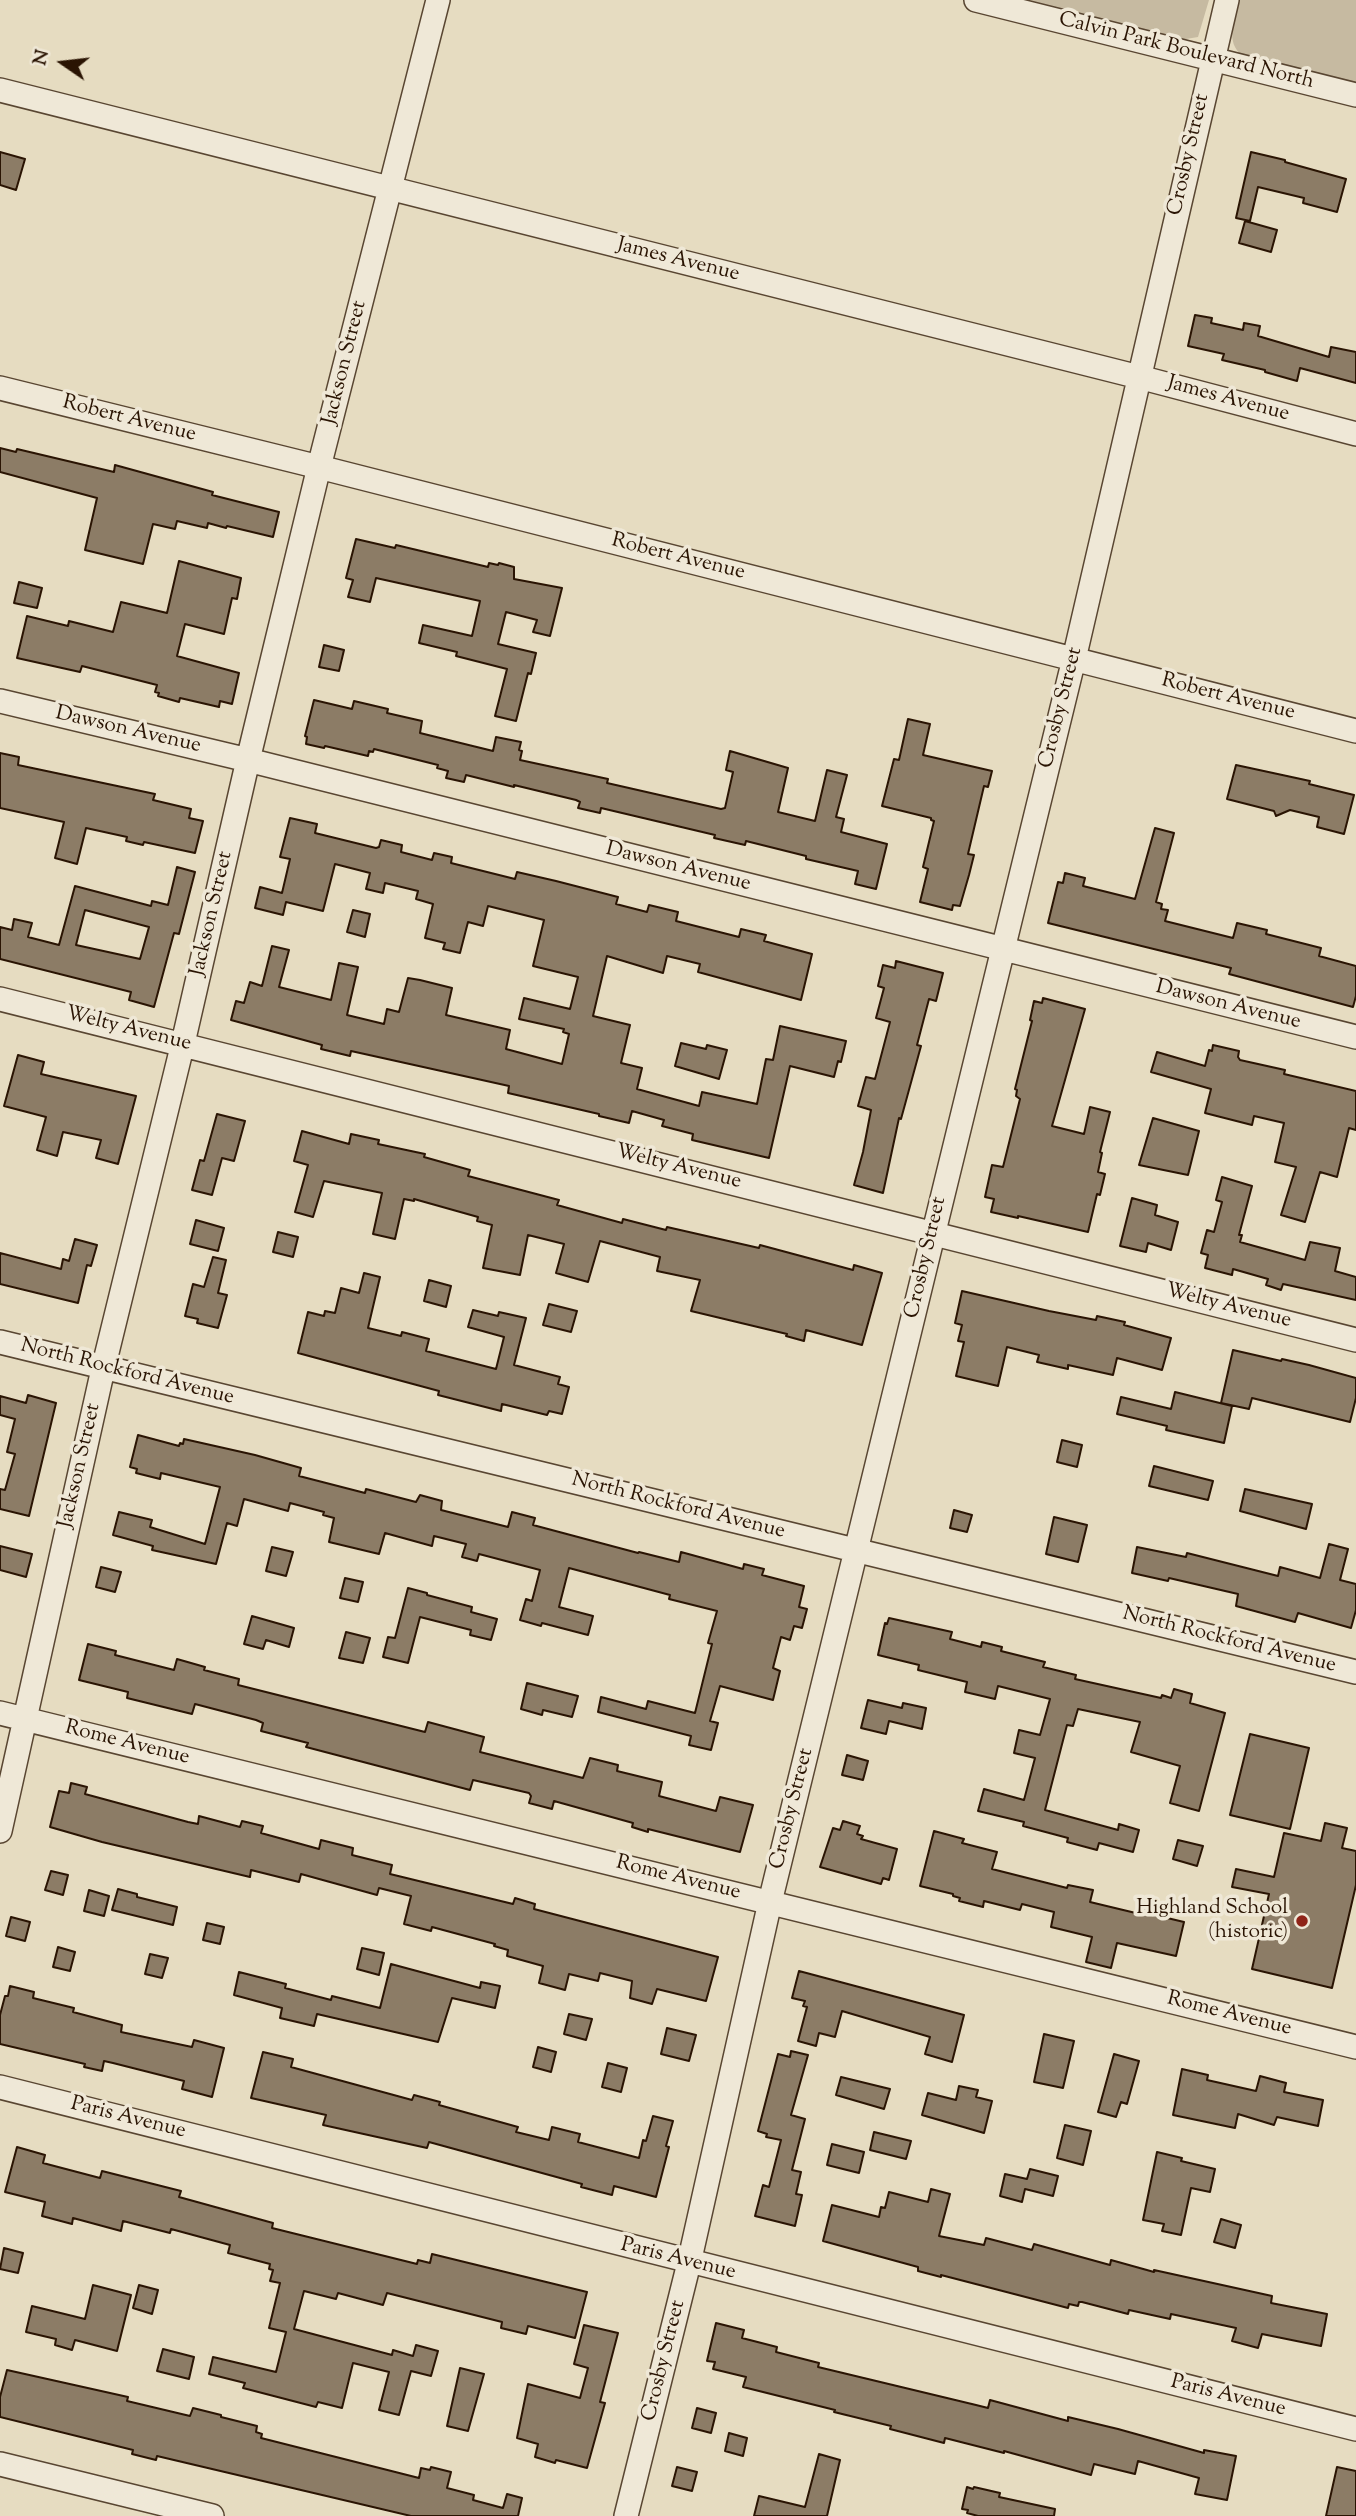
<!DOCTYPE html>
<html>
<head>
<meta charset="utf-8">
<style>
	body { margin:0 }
	#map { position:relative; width:1356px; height:2516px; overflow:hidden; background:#e6dcc1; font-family:"Sorts Mill Goudy",serif }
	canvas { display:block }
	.north { position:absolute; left:28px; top:28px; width:70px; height:70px; -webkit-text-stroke:5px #efe8d7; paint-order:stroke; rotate:284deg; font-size:19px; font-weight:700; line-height:28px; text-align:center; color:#2a1403 }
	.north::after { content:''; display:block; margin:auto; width:24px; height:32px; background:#2a1403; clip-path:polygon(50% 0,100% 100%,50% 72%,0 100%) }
</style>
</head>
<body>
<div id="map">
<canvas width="1356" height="2516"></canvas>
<div class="north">N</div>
</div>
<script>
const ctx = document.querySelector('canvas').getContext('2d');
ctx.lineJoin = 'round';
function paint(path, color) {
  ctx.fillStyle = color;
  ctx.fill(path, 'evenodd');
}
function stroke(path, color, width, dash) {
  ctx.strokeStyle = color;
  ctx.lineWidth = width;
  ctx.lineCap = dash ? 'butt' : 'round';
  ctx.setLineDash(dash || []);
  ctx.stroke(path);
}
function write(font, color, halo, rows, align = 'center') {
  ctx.font = font + ' "Sorts Mill Goudy",serif';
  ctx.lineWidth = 7;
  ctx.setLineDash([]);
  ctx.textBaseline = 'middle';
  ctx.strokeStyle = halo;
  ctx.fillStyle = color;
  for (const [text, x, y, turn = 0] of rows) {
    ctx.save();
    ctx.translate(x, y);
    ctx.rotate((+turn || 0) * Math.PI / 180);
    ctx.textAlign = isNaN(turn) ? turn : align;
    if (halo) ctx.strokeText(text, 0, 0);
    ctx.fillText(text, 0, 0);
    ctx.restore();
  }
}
const green = new Path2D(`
	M1020,0H1209L1198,37L1180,40Z
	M1240,0H1356V84L1243,56C1224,42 1235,20 1240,0Z`);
const building = new Path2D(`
	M0,152L25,159L16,190L0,185Z
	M1251,152L1285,160V162L1346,179L1337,212L1303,203L1304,198L1258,187L1250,221L1236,218Z
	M1245,221L1277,230L1271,252L1239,243Z
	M1195,315L1212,318L1211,323L1243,330L1244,323L1260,326L1258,336L1329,357L1331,347L1356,352V383L1300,368L1297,381L1265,372V370L1222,360L1224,354L1188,346Z
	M0,448L16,452L17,449L114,472L115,465L213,492L212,495L279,512L273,537L227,526L226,528L208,523L207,528L177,521L175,529L153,524L143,564L85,550L97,498L0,472Z
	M356,539L395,548L396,545L488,567L489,563L498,565L499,563L514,567V579L562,588L550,636L533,632L537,620L506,612L498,644L536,653L531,674L528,673L516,721L495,716L507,669L456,656L457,652L419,643L423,625L472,636L480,601L376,578L370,602L348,597L353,580L346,578Z
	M179,561L241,578L237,599L232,598L224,634L185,624L177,656L239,673L232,704L220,701L219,707L180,698L179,702L158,696L159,693L155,692L157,685L82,666L80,672L17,658L27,616L68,626L69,621L113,632L121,602L167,613Z
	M19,582L42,588L37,608L14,603Z
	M324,645L344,650L339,671L319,667Z
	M314,700L352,709L354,701L388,709L387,713L422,721L420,733L493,751L496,737L521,742L519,750L522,751L520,760L608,779L607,783L721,809L725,808L733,772L726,770L730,751L788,768L778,812L815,821L827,770L847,775L836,817L844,819L841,832L887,844L876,889L855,884L858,871L806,859V856L746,841L745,845L714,838L715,835L601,808L600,813L578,808L580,802L576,800L514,785V787L466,775L464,782L446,778L448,771L437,768L438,765L374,749L373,752L369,751L368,756L325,746L324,748L306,744L307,737L305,736Z
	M908,719L930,724L923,755L992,771L988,787L984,786L968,854L974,855L969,875L960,906L953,905L952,910L920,902L928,869L923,867L934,821L931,820V818L882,806L894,759L899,760Z
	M0,753L19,757L18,765L155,794L153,800L191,809L189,818L203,821L195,853L144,842L143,845L126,841L127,837L86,828L77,864L55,858L64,822L0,808Z
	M1236,765L1310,781L1309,784L1354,795L1344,834L1317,827L1319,817L1290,810L1276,816L1274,811L1227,799Z
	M290,818L317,824L315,833L376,848L379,847L381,840L402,845L401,852L432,860L434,853L452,857L451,863L515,879L517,872L556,881L618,897L616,904L647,912L649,905L678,912L676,921L739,937L741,929L766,935L764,941L812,954L801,1000L698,972L700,964L667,956L663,973L607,956L593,1016L630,1025L621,1063L642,1068L637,1089L699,1106L702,1092L757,1104L766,1059L773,1060L780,1026L846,1041L841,1062L838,1061L834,1077L790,1066L769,1158L692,1140L693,1134L662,1126L664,1120L632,1111L629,1123L599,1116V1114L508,1093L509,1086L351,1051L350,1056L321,1049L322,1045L231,1020L236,1001L244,1003L250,982L262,986L272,946L289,950L279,987L331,1000L339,963L358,967L347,1015L384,1024L387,1009L399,1012L408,978L420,980L452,988L446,1015L510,1030L506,1049L562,1064L569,1034L563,1032L564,1029L519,1019L524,998L570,1009L578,977L533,966L544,920L488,906L483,926L468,922L460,953L443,949L445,943L425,938L433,904L416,899L418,891L385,883L383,893L366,889L370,873L335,864L323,911L286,902L283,915L255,908L260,887L282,893L290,859L280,857Z
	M1155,828L1174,833L1156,902L1162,904L1161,909L1168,910L1165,921L1233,938L1237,923L1267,930L1266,934L1321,948L1319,956L1356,966V996L1353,1007L1229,974L1231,968L1048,923L1058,882L1063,883L1065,873L1085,878L1083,886L1135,899Z
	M177,867L195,872L179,934L174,933L154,1007L129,1000L131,992L0,959V927L12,930L14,919L32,923L28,937L59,945L75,886L151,906L152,901L168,905ZM85,910L149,927L140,959L76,945Z
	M353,910L370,914L365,937L347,932Z
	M896,961L943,973L936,1001L929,999L917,1045L921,1046L901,1119L899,1118L883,1193L854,1185L863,1152L871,1110L858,1106L866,1077L875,1079L890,1022L876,1018L884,988L878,986L883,965L895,968Z
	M1043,998L1085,1009L1052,1126L1084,1134L1090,1107L1110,1112L1100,1152L1102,1153L1098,1172L1105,1174L1100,1195L1097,1194L1088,1232L1018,1216V1218L991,1212L994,1199L985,1197L992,1165L1003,1167L1020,1099L1016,1096L1017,1090L1015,1089L1032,1021L1030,1020L1034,1001L1042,1003Z
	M681,1043L706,1049L707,1045L727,1050L719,1079L675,1066Z
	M1213,1045L1239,1051L1238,1057L1240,1060L1285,1070L1284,1074L1356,1091V1130L1349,1128L1337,1177L1320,1172L1305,1222L1281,1215L1296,1167L1275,1162L1284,1123L1254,1116L1252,1125L1205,1113L1211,1089L1151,1072L1157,1052L1205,1066L1209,1050L1212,1051Z
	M18,1055L44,1062L41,1074L136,1096L118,1164L96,1158L101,1140L63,1132L57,1156L37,1150L46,1117L4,1106Z
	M217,1114L245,1121L234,1161L222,1158L212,1195L192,1190L200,1160L204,1161Z
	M1153,1118L1199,1131L1188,1175L1139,1165Z
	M302,1131L349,1144L351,1134L379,1140L378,1144L425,1154L424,1157L470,1170L468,1176L559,1200L557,1205L622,1223L623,1219L666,1230L667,1227L759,1248L760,1245L853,1270L854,1265L882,1273L862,1345L806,1330L804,1341L786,1336L787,1334L691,1311L700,1280L657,1271L660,1257L600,1241L588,1282L556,1273L564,1244L528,1235L520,1275L483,1268L492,1225L477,1221L478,1217L414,1199V1201L404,1199L395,1239L373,1234L382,1193L324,1181L313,1217L295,1212L308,1165L294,1161Z
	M1222,1177L1252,1186L1239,1235H1242L1240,1242L1305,1260L1310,1242L1340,1248L1335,1271L1356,1277V1300L1283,1284L1281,1290L1266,1285L1268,1279L1233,1269L1232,1275L1205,1268L1208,1255L1201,1253L1207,1230L1214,1232L1222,1202L1216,1200Z
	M1132,1198L1157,1205L1155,1215L1178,1222L1171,1250L1148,1243L1146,1252L1120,1246Z
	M196,1220L224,1228L218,1251L190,1244Z
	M278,1232L298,1237L293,1257L273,1252Z
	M75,1239L97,1245L91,1266L87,1265L78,1303L0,1284V1253L61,1269L63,1259L69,1261Z
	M213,1257L226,1260L218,1293L227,1295L218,1328L197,1323L198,1319L185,1316L193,1284L204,1287Z
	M364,1273L380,1277L368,1328L401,1336L402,1332L429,1339L426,1351L496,1369L504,1337L468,1327L473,1310L498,1316L499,1312L526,1318L514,1365L560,1377L558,1384L569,1387L562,1414L549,1411L547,1415L502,1404L501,1411L438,1395L439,1391L298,1353L308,1312L324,1316L325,1311L335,1313L341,1288L359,1293Z
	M429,1280L451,1286L446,1307L424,1301Z
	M962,1291L1049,1311L1096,1320L1097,1316L1125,1322L1124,1325L1171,1338L1162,1370L1117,1358L1113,1375L1068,1365V1369L1037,1362L1039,1355L1007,1347L998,1386L956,1376L964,1342L958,1341L962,1325L955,1323Z
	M549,1304L577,1311L571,1332L543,1325Z
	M1233,1350L1281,1361L1282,1359L1309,1365L1356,1378V1398L1350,1422L1252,1398L1249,1409L1221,1403Z
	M1175,1392L1232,1406L1224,1443L1166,1430L1167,1426L1117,1414L1121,1397L1171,1409Z
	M28,1395L56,1403L29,1516L0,1509V1489L5,1490L15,1454L7,1452L15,1419L0,1415V1396L26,1403Z
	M138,1435L179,1446L180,1443L183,1444L184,1439L255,1455L301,1468L299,1476L365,1493L366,1489L416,1502L420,1495L442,1501L441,1510L508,1527L512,1512L535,1518L533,1525L638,1553L639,1552L679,1562L681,1552L743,1569L744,1564L764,1569L762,1575L804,1586L799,1607L807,1609L802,1628L794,1626L790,1640L781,1637L773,1668L780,1671L773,1700L720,1686L710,1721L718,1723L711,1750L689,1745L691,1736L598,1712L601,1697L646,1709L648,1701L695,1713L712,1644L708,1643L717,1611L669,1599L670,1595L569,1568L559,1607L593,1616L588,1635L542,1623L541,1626L520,1620L526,1599L532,1601L540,1570L479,1554L477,1561L462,1557L466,1544L434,1536L432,1546L385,1533L379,1554L329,1542L334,1518L323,1515L324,1512L290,1503L288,1511L244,1499L237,1526L227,1523L216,1564L152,1550L153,1546L113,1535L119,1512L152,1520L150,1527L205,1544L220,1487L161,1473L160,1479L136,1473L137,1469L130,1467Z
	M1062,1440L1082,1445L1077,1467L1057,1462Z
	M1154,1466L1213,1481L1208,1500L1149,1486Z
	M1245,1489L1312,1504L1306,1529L1240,1511Z
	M954,1510L972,1515L967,1532L950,1528Z
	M1054,1517L1087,1525L1078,1562L1046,1554Z
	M1329,1544L1348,1549L1340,1580L1356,1584V1610L1351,1628L1298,1613L1295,1622L1236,1606L1238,1594L1169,1578L1168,1581L1132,1573L1137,1547L1186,1557L1187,1553L1278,1576L1280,1567L1320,1578Z
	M0,1546L32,1554L26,1577L0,1570Z
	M272,1547L293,1552L286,1576L266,1571Z
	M101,1567L121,1572L115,1592L96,1587Z
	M345,1578L363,1582L358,1602L340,1598Z
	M408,1588L427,1593V1595L472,1607L471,1612L497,1619L491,1640L470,1635L471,1630L420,1617L408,1663L383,1657L388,1637L395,1638Z
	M252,1616L294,1628L289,1647L266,1640L263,1649L244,1644Z
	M889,1618L952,1632L950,1639L981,1647L982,1642L1002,1647L1001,1651L1045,1662L1043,1667L1076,1675L1075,1679L1161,1698L1162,1695L1171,1698L1174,1689L1192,1694L1190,1703L1225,1713L1199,1811L1170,1803L1180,1766L1131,1752L1140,1722L1078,1709L1073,1726L1067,1725L1045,1810L1118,1830L1119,1824L1139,1830L1133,1852L1099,1843L1097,1850L1067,1842L1068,1838L1023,1826L1024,1822L978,1811L984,1789L1024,1800L1035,1758L1014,1753L1019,1730L1040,1735L1050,1699L998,1686L995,1699L965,1692L967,1682L918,1670L919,1665L878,1655L885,1623L887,1624Z
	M346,1632L370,1638L363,1663L339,1658Z
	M88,1644L116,1651L115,1655L174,1670L177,1659L205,1667L204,1670L239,1679L238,1685L425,1732L428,1722L484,1737L480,1752L583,1778L590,1758L618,1765L617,1771L662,1782L659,1796L716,1811L720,1797L753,1805L740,1852L648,1829V1832L632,1827L633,1823L554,1801L552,1809L529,1803L531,1796L529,1793L473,1780L470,1790L306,1747L308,1743L261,1731L263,1723L256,1720L195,1704L192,1714L127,1698L128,1692L79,1680Z
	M527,1683L578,1696L572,1717L543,1710L542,1715L521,1709Z
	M868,1700L902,1708L903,1703L926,1708L922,1729L889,1721L886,1734L861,1728Z
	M1250,1734L1309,1748L1290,1829L1230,1815Z
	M847,1755L868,1761L863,1780L842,1775Z
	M71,1783L87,1787L85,1794L188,1822L198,1824L199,1816L240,1827L242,1821L263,1826L261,1833L319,1849L321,1840L353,1848L352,1855L392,1865L390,1874L513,1904L515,1898L535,1904L534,1909L718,1957L706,2001L657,1989L652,2004L630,1998L632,1981L600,1973L598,1981L569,1974L565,1990L539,1983L543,1966L507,1956L508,1950L494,1946L495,1944L432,1927L431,1931L404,1924L411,1896L379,1888L377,1895L301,1874L299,1882L251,1870L250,1877L102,1842L50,1827L59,1791L69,1793Z
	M843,1821L860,1826L857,1834L863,1836L861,1839L897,1849L889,1880L883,1878L881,1884L820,1867L833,1828L840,1830Z
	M1325,1823L1347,1828L1342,1848L1356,1851V1885L1332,1988L1252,1969L1269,1894L1232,1887L1236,1869L1274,1877L1284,1833L1321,1841Z
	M934,1831L964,1839L962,1843L997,1852L992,1869L1067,1888L1068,1885L1093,1890L1090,1902L1144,1915L1147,1903L1165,1907L1163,1917L1184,1922L1176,1956L1117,1943L1111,1968L1086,1962L1092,1937L1051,1927L1054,1912L1022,1904L1020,1910L984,1901L983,1907L959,1901L960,1898L953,1896V1894L920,1886Z
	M1178,1840L1203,1846L1197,1866L1173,1859Z
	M51,1871L68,1875L63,1895L45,1890Z
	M118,1889L137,1894V1897L177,1907L173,1925L112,1910Z
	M89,1890L109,1896L104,1916L84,1911Z
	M11,1917L30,1922L25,1941L6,1936Z
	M207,1923L224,1927L220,1944L203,1940Z
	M58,1947L75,1952L70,1971L53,1967Z
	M362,1948L384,1953L379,1975L357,1969Z
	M150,1954L168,1958L162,1978L145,1974Z
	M391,1964L480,1988L481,1982L500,1986L495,2008L452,1998L438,2042L317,2014L314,2026L280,2018L282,2008L234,1995L239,1972L286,1984L285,1988L331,2000L332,1996L380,2008Z
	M799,1971L964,2015L952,2062L925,2054L930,2037L842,2011L835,2037L819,2033L816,2046L798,2041L807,2007L803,2006L805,2001L792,1998Z
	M10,1986L34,1992L33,1998L74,2008L73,2012L122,2025L121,2032L192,2047L194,2040L224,2048L212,2097L182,2089L184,2081L113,2063L104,2061L102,2071L84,2067L85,2064L0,2044V2015L5,1996H8Z
	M569,2014L592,2019L586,2040L564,2034Z
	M667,2028L696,2035L689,2061L661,2054Z
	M1044,2034L1074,2041L1063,2088L1034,2082Z
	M538,2047L556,2052L551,2072L533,2067Z
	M791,2051L808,2055L791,2115L805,2119L792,2170L801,2172L796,2194L802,2195L795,2226L755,2216L763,2185L769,2187L781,2140L766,2137L767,2134L758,2131L778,2054L790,2057Z
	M263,2052L293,2059L291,2067L412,2100L414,2095L440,2102L439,2105L518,2127L516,2132L549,2140L552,2127L580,2134L578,2142L639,2158L643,2140L646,2141L653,2116L673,2121L666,2146L669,2147L656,2197L614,2186L612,2195L581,2187L582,2184L429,2142L427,2148L323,2125L326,2115L251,2098Z
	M1114,2054L1139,2061L1127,2104L1121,2102L1116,2117L1098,2112Z
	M608,2063L627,2068L621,2092L602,2087Z
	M1182,2069L1208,2075L1207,2080L1256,2091L1260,2076L1286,2083L1284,2092L1323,2100L1318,2126L1277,2117L1274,2125L1238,2114L1235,2128L1173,2115Z
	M841,2077L890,2089L884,2109L836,2095Z
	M959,2086L978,2090L976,2097L992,2101L984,2133L922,2115L928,2093L956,2100Z
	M1065,2125L1091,2131L1083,2165L1057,2158Z
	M874,2132L911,2141L906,2159L870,2150Z
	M832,2144L864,2152L859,2173L827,2165Z
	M17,2147L45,2155L43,2163L100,2178L102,2171L181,2191L179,2197L273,2223L272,2228L417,2264L418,2260L430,2263L432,2254L587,2292L575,2338L528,2326L526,2334L501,2328L502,2322L387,2293L383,2305L338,2293L336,2299L304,2291L294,2329L392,2355L393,2350L413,2356L416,2345L438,2351L431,2376L411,2371L399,2415L379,2410L389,2372L353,2363L342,2408L318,2402L316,2407L243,2388L245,2383L209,2374L213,2357L276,2372L286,2332L269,2328L280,2283L270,2281L273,2270L269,2269L270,2264L228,2253L230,2245L171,2229L170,2233L123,2221L121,2231L73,2218L72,2224L42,2216L45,2202L5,2192Z
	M1157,2152L1182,2158L1181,2161L1215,2169L1210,2192L1191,2188L1181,2235L1162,2231L1164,2224L1143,2220Z
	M1030,2169L1058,2176L1053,2196L1025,2189L1022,2202L1000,2196L1005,2174L1027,2179Z
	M931,2189L950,2194L939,2236L984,2245L986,2238L1032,2250L1034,2244L1110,2265L1111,2260L1154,2272V2270L1272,2296L1271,2303L1327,2314L1321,2346L1262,2334L1258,2348L1232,2341L1236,2328L1171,2314L1170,2319L1129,2310L1128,2314L1082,2302H1079L1078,2306L1069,2304L1068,2308L941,2275V2277L918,2271V2267L823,2241L832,2205L879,2217L881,2207L885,2208L889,2192L928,2202Z
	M1221,2219L1241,2225L1235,2248L1214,2242Z
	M4,2248L23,2253L18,2273L0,2269Z
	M93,2285L131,2295L117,2351L75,2340L72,2350L55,2345L56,2339L26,2332L32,2306L85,2319Z
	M139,2285L158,2290L152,2314L133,2308Z
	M716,2323L744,2330L742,2338L777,2347L776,2352L819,2363L818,2367L976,2405L988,2408L990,2400L1068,2421V2417L1118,2429L1204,2453V2450L1236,2456L1227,2500L1195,2494L1199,2478L1138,2461L1135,2474L1094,2464L1091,2475L1004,2451V2453L945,2438L944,2443L890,2429L891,2426L834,2412L835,2410L743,2387L746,2377L713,2369L715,2362L707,2361Z
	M584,2325L618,2333L600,2402L605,2403L587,2468L556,2460L555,2463L535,2457L538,2444L517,2438L528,2384L580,2398L588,2368L574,2364Z
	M163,2349L194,2357L189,2379L157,2371Z
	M460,2368L484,2374L468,2431L447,2426Z
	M7,2370L128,2397L127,2401L190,2416L193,2408L221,2415V2417L257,2426L256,2432L262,2434L261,2438L419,2478L421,2468L430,2470L431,2467L451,2472L447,2488L474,2495L473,2500L503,2508L507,2494L522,2498L518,2516H411L157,2456L156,2460L132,2454L133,2450L0,2417V2397Z
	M697,2408L716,2413L711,2433L692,2428Z
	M729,2433L747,2438L743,2456L725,2451Z
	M819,2454L840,2460L827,2516H754L759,2496L805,2507Z
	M677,2467L697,2472L692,2491L672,2486Z
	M1337,2467L1356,2471V2516H1326Z
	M967,2487L973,2489L974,2487L1000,2493L999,2497L1055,2509L1054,2516H978L967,2513L968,2510L962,2509Z`);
const minor = new Path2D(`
	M976,0L1356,95
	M0,90L1139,377L1356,434
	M0,388L319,467L1356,731
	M0,701L248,760L1356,1037
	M0,999L1356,1340
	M0,1342L1356,1672
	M0,1713L1356,2047
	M0,1831L103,1369L183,1043L248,760L319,467L438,0
	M0,2087L1356,2429
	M0,2464L212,2516
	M626,2516L689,2263L770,1902L1074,659L1227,0`);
const markers = [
	[1302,1921,7,"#8f2418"]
];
const streetNames = [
	["Calvin Park Boulevard North",1186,52,14],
	["Crosby Street",1190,155,-77],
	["James Avenue",678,261,14],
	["Jackson Street",346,363,-76],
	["James Avenue",1228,400,15],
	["Robert Avenue",129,420,14],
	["Robert Avenue",678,558,14],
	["Robert Avenue",1228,698,14],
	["Crosby Street",1062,708,-76],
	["Dawson Avenue",128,731,13],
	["Dawson Avenue",678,868,14],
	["Jackson Street",213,914,-77],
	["Dawson Avenue",1228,1006,14],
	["Welty Avenue",128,1030,14],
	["Welty Avenue",678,1168,14],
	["Crosby Street",927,1258,-77],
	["Welty Avenue",1228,1307,14],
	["North Rockford Avenue",127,1373,14],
	["Jackson Street",81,1466,-77],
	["North Rockford Avenue",678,1507,14],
	["North Rockford Avenue",1229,1641,14],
	["Rome Avenue",127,1744,14],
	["Crosby Street",793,1809,-76],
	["Rome Avenue",678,1879,14],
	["Rome Avenue",1229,2015,14],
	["Paris Avenue",128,2119,14],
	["Paris Avenue",678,2260,14],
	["Crosby Street",665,2361,-76],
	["Paris Avenue",1228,2397,14]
];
const poiNames = [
	["Highland School",1288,1909],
	["(historic)",1288,1933]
];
paint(green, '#c6baa1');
paint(building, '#8c7c66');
stroke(building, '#2a1403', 2);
stroke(minor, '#594632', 26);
stroke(minor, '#efe8d7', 23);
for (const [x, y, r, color] of markers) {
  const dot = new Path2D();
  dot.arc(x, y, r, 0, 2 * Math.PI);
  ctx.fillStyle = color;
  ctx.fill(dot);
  stroke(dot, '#efe8d7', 2.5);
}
write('21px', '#2a1403', '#efe8d7', streetNames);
write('21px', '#2a1403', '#efe8d7', poiNames, 'right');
</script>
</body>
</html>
